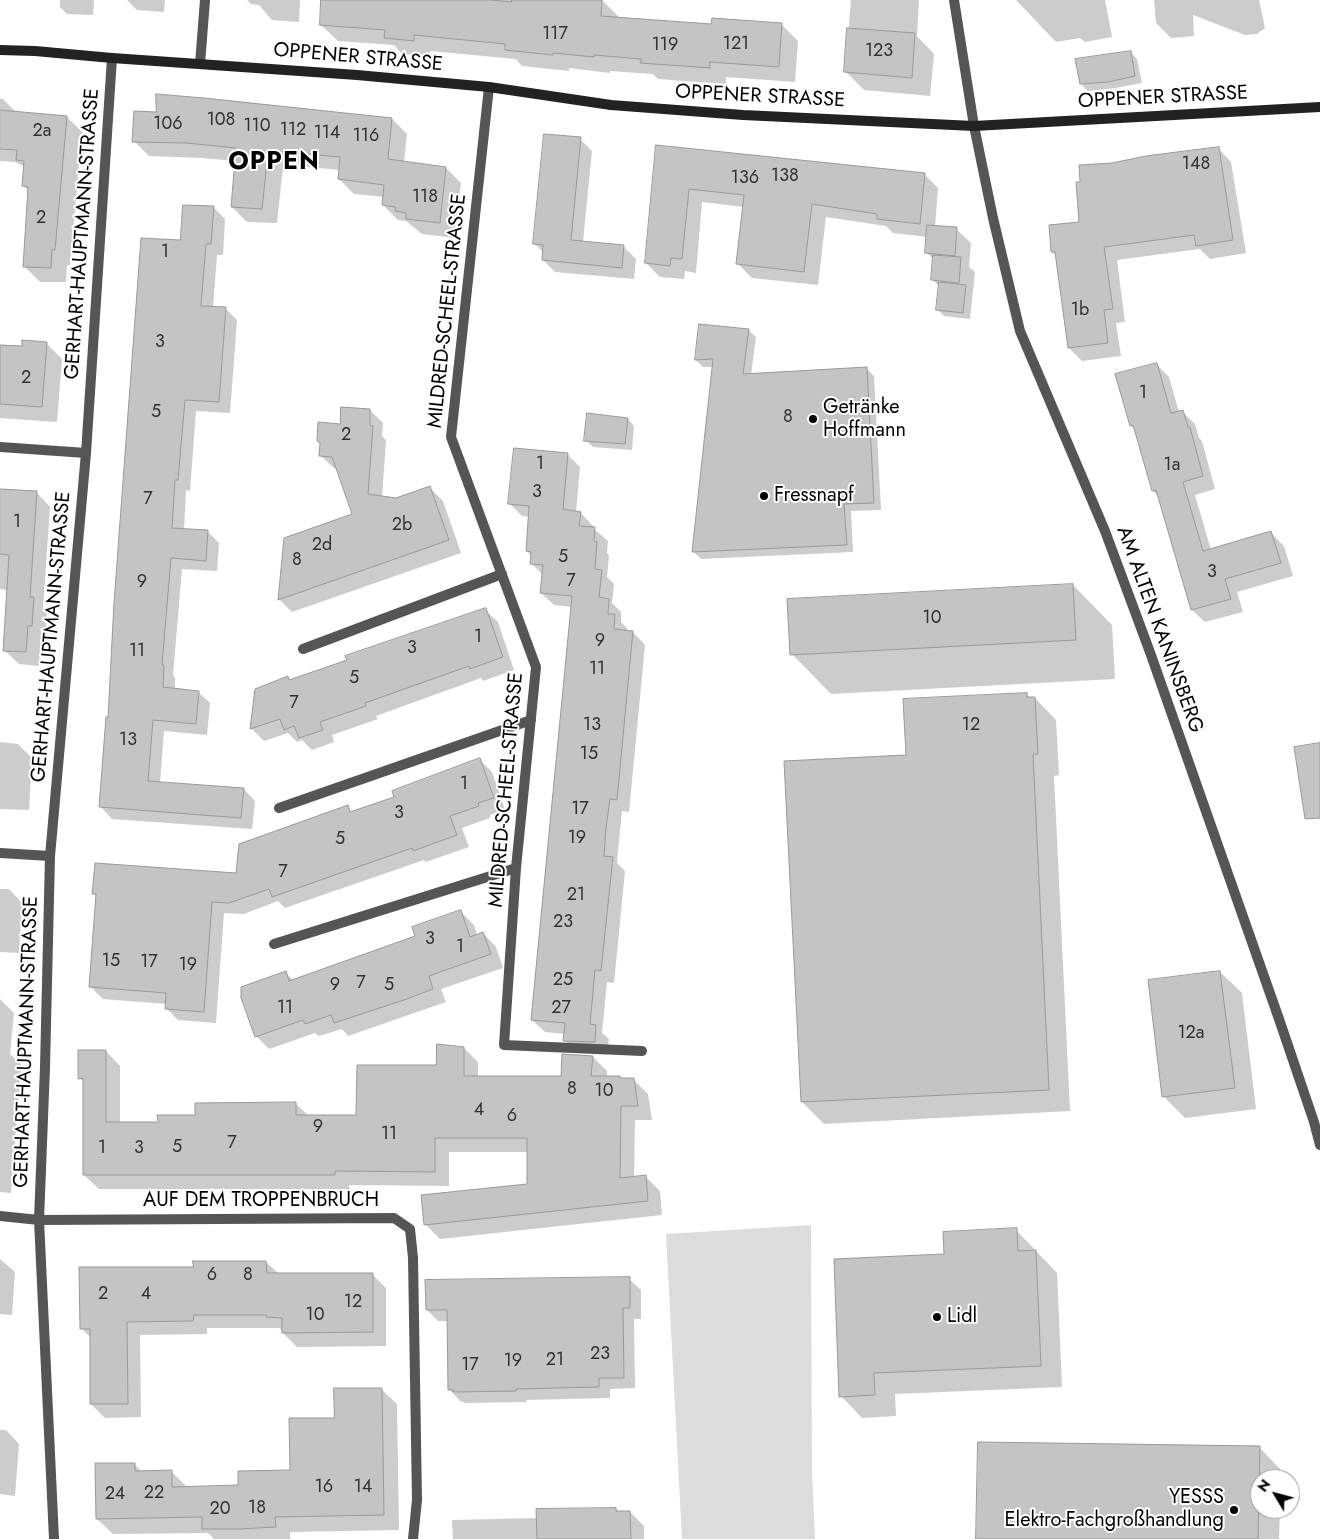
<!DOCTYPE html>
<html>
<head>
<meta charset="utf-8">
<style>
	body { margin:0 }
	#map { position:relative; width:1320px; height:1539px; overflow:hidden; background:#fff; font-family:Jost,sans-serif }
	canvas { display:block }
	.north { position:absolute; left:1250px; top:1469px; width:50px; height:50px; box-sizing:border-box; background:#fff; border:1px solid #999; border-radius:50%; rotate:307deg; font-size:14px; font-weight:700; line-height:20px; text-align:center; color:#000 }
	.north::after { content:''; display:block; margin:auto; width:18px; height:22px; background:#000; clip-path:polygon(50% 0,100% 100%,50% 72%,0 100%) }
</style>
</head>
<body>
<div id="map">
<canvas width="1320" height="1539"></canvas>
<div class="north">N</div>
</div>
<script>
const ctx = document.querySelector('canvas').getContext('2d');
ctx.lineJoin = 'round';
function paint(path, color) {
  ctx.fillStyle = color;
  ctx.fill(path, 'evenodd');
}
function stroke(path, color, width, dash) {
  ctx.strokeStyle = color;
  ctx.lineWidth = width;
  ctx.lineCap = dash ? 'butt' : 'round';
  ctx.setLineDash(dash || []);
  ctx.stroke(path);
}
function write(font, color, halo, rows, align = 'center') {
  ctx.font = font + ' Jost,sans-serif';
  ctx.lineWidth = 4;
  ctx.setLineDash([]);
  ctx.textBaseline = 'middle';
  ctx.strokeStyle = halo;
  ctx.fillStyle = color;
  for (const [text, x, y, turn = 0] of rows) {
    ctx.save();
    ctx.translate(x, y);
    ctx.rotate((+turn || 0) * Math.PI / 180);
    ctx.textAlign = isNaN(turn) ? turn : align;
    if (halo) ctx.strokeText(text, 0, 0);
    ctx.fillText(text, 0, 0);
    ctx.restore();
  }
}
const green = new Path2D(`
	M811,1225L812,1470L815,1539H682L666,1234Z`);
const shadow = new Path2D(`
	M60,0H94L93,15L67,14L60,7Z
	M127,0H165L164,12L137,10Z
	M247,0H300L299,22L272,20L259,5L251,4Z
	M323,0H602L618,16V19L712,25H782L798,41L795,82L726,77V84L658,79L653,74L610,71V73L569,68V71L522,66L516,59L430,51L429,56L402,54L394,45L338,41L321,25Z
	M851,0H919L917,36L934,54L930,96L864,90L845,71Z
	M1016,0H1105L1112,37L1085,42L1080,38L1056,42Z
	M1154,0H1259L1265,28L1257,34L1245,35L1193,15L1194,36L1171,38L1156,23Z
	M1130,52L1137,59L1142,83L1115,88L1088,91L1081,84Z
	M0,99H3L17,113L67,117L82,132L70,265H67L66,282H40L24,266L29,191L23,186L25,167L15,162L0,161Z
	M392,119L407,134L404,162L446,168L461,183L454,238L422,234L406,221L398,220L383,205L384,197L354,194L339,179L340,170L288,165V168L283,167L277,223L247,222L232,207L236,161L202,158L149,156L134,141Z
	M580,139L592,151L583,242L624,247L636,259L634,279L555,272L543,260L544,253L534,243Z
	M658,147L924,174L938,188L935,227L956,229L971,243L969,267L975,272L970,319L944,316L937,309L940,287L933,280L934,260L927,253L928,237L893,233L886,226L826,217L818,285L752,278L738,264L744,207L702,202L696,273L685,271L684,279L660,277L646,263Z
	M1218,148L1231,162L1246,253L1210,259L1200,249L1117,260L1125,322L1116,323L1121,356L1082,361L1069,348L1057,256L1052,252L1080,223L1082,183L1113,164Z
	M184,206L214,208L225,219L223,255H217L213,308L226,309L237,320L230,413L196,411L190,491L186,490L184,530L208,532L219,543L217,571L182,569L173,675L175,678V690L198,692L210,703L207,735L164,731L160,783L244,789L255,801L252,829L112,819L101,807L109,718L181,242Z
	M748,330L756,337L751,375L866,368L874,376L881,510L851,511L853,552L701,559L694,552L713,367H703L696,360Z
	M46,343L62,359L57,422L0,418V346L23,347Z
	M1156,364L1169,377L1179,412L1182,411L1195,424L1199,438L1202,441L1215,489L1195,495L1211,550L1271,533L1284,546L1293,576L1237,592L1243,612L1205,622L1192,610L1160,498L1153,491L1136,431L1131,426L1117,375Z
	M370,410L383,423L382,436L386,440L382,497L396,500L430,488L443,501L461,553L292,612L279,599L354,515L337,469L334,468L320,455L341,425Z
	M628,419L634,426L632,450L593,447L586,440Z
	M568,455L580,467L576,512L581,513L593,526V528L608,541L607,553L609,556L607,577L614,584L612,603L621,612V622L627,628V631L633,632L645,645L629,812L622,811L619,841L617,863L625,871L614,983L607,982L602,1033L609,1039L607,1054L577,1053L565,1040V1034L545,1032L532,1020L572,607L554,605L541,593L543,575L531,563L532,556L527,551L530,517L522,516L510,504Z
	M0,490L36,492L50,507L43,609L47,612L45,639H41L39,666L19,664L4,650L8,590L0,589Z
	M1073,585L1112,625L1115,679L831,694L792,654Z
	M485,610L498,622L514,670L483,681L481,678L376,716L378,719L332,735L334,742L312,750L302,740L297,742L288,733L264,741L252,729L256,689L287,678L291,681Z
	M1026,694L1030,698H1035L1056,720L1059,775L1054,776L1070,1111L824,1124L802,1102L907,756Z
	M0,742L18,744L32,758L29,810L0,809Z
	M480,760L492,772L505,810L490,815V818L462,828L469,847L426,862L424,860L285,908L278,901L244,914L224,913L216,1023L178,1020L166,1008V1004L103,999L91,987L97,897L93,893L237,874L347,807L353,813L395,797Z
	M0,889H9L22,903L19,953L0,952Z
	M460,911L474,925L477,935L483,933L496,947L503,968L441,989L446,1002L348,1036L342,1029L319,1036L315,1033L269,1049L256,1036L286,973L293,980L417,937Z
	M1220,972L1242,993L1256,1109L1185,1118L1163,1096Z
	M0,999L14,1013L10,1054L21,1064L11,1193L0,1192Z
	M464,1048L478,1062V1077H562L593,1057L607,1071V1077L633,1079L648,1094L652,1120H635L634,1177L645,1176L660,1191L662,1215L440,1239L426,1225L423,1196L528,1185V1152H449V1186L349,1185V1189H99L84,1175V1082L79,1078L106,1051L120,1066V1123H159L197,1116L296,1104L309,1116H357Z
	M1016,1230L1057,1273L1062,1387L895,1394L896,1416L862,1418L841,1396L945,1255Z
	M0,1259L15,1272L12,1315L0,1314Z
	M266,1262L279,1274H372L386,1288V1346L297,1347L283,1333V1331L279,1328H207V1334L140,1335L141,1417L105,1418L91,1404V1338L81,1328L194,1268Z
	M629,1279L641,1290V1319H634L635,1388L610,1389V1398L526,1400L527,1402L466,1403L460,1401L449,1389L448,1321H438L427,1310Z
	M381,1389L397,1404L399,1530L290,1532V1539H214L208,1533L113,1534L97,1519L134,1464L142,1472L171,1471L187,1487L240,1486L291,1471L336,1419Z
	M0,1430H6L19,1444L15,1496L0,1494Z
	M1259,1447L1280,1469V1479H1260V1509H1280L1279,1539H977Z
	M616,1509L619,1512H630L644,1526V1539H453L452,1520L538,1518Z`);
const building = new Path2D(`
	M321,0H491L512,2L511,0H602L601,16L711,24L712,18L782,23L779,67L710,62V68L640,63L641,59L594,55V57L553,53V55L505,50V44L414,35V41L384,38L385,30L320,25Z
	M847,28L915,33L912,78L844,72Z
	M1131,51L1135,76L1108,82L1080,84L1075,59Z
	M156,94L204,98L392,118L388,159L446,167L440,223L406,219V213L395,211V207L382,205L384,185L338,179L340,157L273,151V153H268L262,209L231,207L236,148L186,143L132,142L134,111L156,112Z
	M0,110L67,116L55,250H52L51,268L23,267L28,187L22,186L24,161L16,160L17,150L0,149Z
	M544,134L581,137L571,240L624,245L622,268L542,260L543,245L533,244Z
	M656,145L925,173L920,224L877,219V214L812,204L804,272L736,264L744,195L689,189L682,259L671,258L670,266L645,263Z
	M1219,147L1233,240L1196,246L1194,235L1104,247L1113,309L1104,310L1108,343L1068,348L1055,252H1051L1049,225L1079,222L1076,182H1080L1079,165L1112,163L1146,156Z
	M183,205L214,206L211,244H206L201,306L226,307L219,402L185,400L178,480H175L172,528L208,530L206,561L171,558L162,665H164L163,687L199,691L196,724L153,720L148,781L244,788L241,818L99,807L106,717H108L114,603L141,238L180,240Z
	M927,225L957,227L955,256L925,253Z
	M933,255L961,257L959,283L931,280Z
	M939,282L966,285L963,313L936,310Z
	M699,324L749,329L743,374L867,367L874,503L844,504L847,545L692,552L713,359L695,360Z
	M22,340L47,342L42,407L0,404V345L22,346Z
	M1157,363L1171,413L1183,410L1188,427H1190L1203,476L1183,482L1203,551L1271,531L1281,563L1225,579L1231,599L1191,610L1156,490L1152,491L1133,425L1130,426L1115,374Z
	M341,407L370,409V425L373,426L368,494L396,498L430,486L449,540L278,600L284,538L352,514L332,457L319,456L320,443L317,441L318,422L340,424Z
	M587,413L628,418L625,444L584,441Z
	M514,448L568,453L563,509L581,512L579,526L595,527L594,541L597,542L595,569L602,570L599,597L609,599L608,614H615L614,629L633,631L617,800L610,799L606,828L604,856L613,857L601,971L595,970L590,1024L596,1025L595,1042L563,1041L565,1023L531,1020L572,596L540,593L543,565L530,564L531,552L526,551L529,506L508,504Z
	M0,489L37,491L30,597H34L32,626H28L26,652L3,651L9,555L0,554Z
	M1073,584L1076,640L790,655L787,599Z
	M486,608L503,657L470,669L469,666L365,703L366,706L320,722L323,730L299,738L294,726L284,730L280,719L250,729L255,689L288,676L289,680L347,660L345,656Z
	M1027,693V697H1035L1038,754H1033L1049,1090L801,1102L784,761L906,755L903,699Z
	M1320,743V818L1305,819L1294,747Z
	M480,758L494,798L478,803L479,806L450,816L457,835L413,851L412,848L272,897L269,889L229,903L212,902L204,1012L165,1009L166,993L89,987L96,894H92L95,863L236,873L239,844L348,805L350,812L394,797L392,791Z
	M461,910L470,937L483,932L491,954L429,976L433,989L404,1000L334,1023L331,1015L305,1024L303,1020L255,1037L241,998V987L286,971L289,981L415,936L412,927Z
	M1220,971L1235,1088L1162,1097L1148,980Z
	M437,1044L464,1047V1076H561L562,1054L593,1056L591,1076H620V1078H634L638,1106H621L620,1178L646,1175L648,1201L424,1225L421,1195L527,1184V1138H435V1172L335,1171V1175H83V1078L78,1079V1050H106V1122H158L157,1115H195V1103L296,1102V1115H356L357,1065H436Z
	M1017,1228L1018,1251L1036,1250L1041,1366L874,1373L875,1395L839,1397L834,1259L944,1254L943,1232Z
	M193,1261H266L267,1273H373V1332L282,1333V1318L266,1317V1315H194L193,1321L127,1322L128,1404H90V1329H80L79,1267H193Z
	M630,1277V1308H623L624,1378H599V1387L516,1389V1391L453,1392V1390H448L447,1310H426L425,1280Z
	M334,1388H382L384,1515L275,1517L276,1527L239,1529H202V1517L96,1519L95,1463H135V1471L172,1470V1487L238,1485V1471L290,1470L289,1418H334Z
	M978,1442L1260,1446L1258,1539H976Z
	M616,1508V1511H630L631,1539H537L536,1509Z`);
const street = new Path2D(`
	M954,0L974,126L993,218L1020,331L1105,531L1151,655L1279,1019L1314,1122L1320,1145
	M200,64L205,0
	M489,87L451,437L536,667L516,868L504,1045L642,1051
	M0,447L86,453
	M303,649L502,574
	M279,808L531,720
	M0,853L50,856
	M274,944L516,868
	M0,1216L39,1220L394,1218L410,1229L413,1258L417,1500L413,1539
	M54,1539L39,1220L45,1067L50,856L86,453L112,58`);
const secondary = new Path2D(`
	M0,50L35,51L112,58L357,75L489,87L611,105L743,115L974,126L1320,107`);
const markers = [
	[813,419,5,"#000"],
	[764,496,5,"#000"],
	[937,1317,5,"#000"],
	[1234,1510,5,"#000"]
];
const numberNames = [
	["117",555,35],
	["121",736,45],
	["119",665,46],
	["123",879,52],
	["108",221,121],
	["106",168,125],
	["110",257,127],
	["112",293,131],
	["2a",42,132],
	["114",327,134],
	["116",366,137],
	["148",1196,165],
	["138",785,177],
	["136",745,179],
	["118",425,198],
	["2",41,219],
	["1",165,253],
	["1b",1080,311],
	["3",160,343],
	["2",26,379],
	["1",1143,394],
	["5",156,413],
	["8",788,418],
	["2",346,436],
	["1",540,465],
	["1a",1172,466],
	["3",537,493],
	["7",148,500],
	["1",17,523],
	["2b",402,526],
	["2d",322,546],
	["5",563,558],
	["8",297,561],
	["3",1212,573],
	["7",571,582],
	["9",142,583],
	["10",932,619],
	["1",478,638],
	["9",600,642],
	["3",412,649],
	["11",137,652],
	["11",597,670],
	["5",354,679],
	["7",294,704],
	["13",592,726],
	["12",971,726],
	["13",128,741],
	["15",589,755],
	["1",464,785],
	["17",580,810],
	["3",399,814],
	["19",577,839],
	["5",340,840],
	["7",283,873],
	["21",576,896],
	["23",563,923],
	["3",430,940],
	["1",460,948],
	["15",111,962],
	["17",149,963],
	["19",188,966],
	["25",563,981],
	["7",361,984],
	["9",335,986],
	["5",389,986],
	["11",285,1009],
	["27",561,1009],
	["12а",1191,1034],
	["8",572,1090],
	["10",604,1092],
	["4",479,1111],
	["6",512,1117],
	["9",318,1128],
	["11",389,1135],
	["7",232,1144],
	["5",177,1148],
	["1",102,1149],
	["3",139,1149],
	["6",212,1276],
	["8",248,1276],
	["2",103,1295],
	["4",146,1295],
	["12",353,1303],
	["10",315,1316],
	["23",600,1355],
	["21",555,1361],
	["19",513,1362],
	["17",470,1366],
	["16",324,1488],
	["14",363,1488],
	["22",154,1494],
	["24",115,1495],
	["18",257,1509],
	["20",220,1510]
];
const streetNames = [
	["OPPENER STRASSE",358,58,5],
	["OPPENER STRASSE",760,97,3],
	["OPPENER STRASSE",1163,98,-3],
	["GERHART-HAUPTMANN-STRASSE",83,234,-86],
	["MILDRED-SCHEEL-STRASSE",448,311,-84],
	["AM ALTEN KANINSBERG",1159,630,70],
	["GERHART-HAUPTMANN-STRASSE",52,637,-85],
	["MILDRED-SCHEEL-STRASSE",507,790,-85],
	["GERHART-HAUPTMANN-STRASSE",27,1042,-88],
	["AUF DEM TROPPENBRUCH",261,1201]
];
const poiNames = [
	["Getränke",823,408],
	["Hoffmann",823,431],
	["Fressnapf",774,496],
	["Lidl",947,1317],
	["YESSS",1224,1498,"right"],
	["Elektro-Fachgroßhandlung",1224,1521,"right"]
];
const districtNames = [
	["OPPEN",274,163]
];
paint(green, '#dcdcdc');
paint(shadow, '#0003');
paint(building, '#c4c4c4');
stroke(building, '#999', 1);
stroke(street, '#555', 10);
stroke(secondary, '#222', 10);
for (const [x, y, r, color] of markers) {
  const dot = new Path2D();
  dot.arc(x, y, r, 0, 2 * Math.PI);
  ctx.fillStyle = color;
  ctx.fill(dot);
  stroke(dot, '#fff', 2);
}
write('18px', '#313131', null, numberNames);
write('20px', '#000', '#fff', streetNames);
write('20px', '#000', '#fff', poiNames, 'left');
ctx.letterSpacing = '1px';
write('bold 25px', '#000', '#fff', districtNames);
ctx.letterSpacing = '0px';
</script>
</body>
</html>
